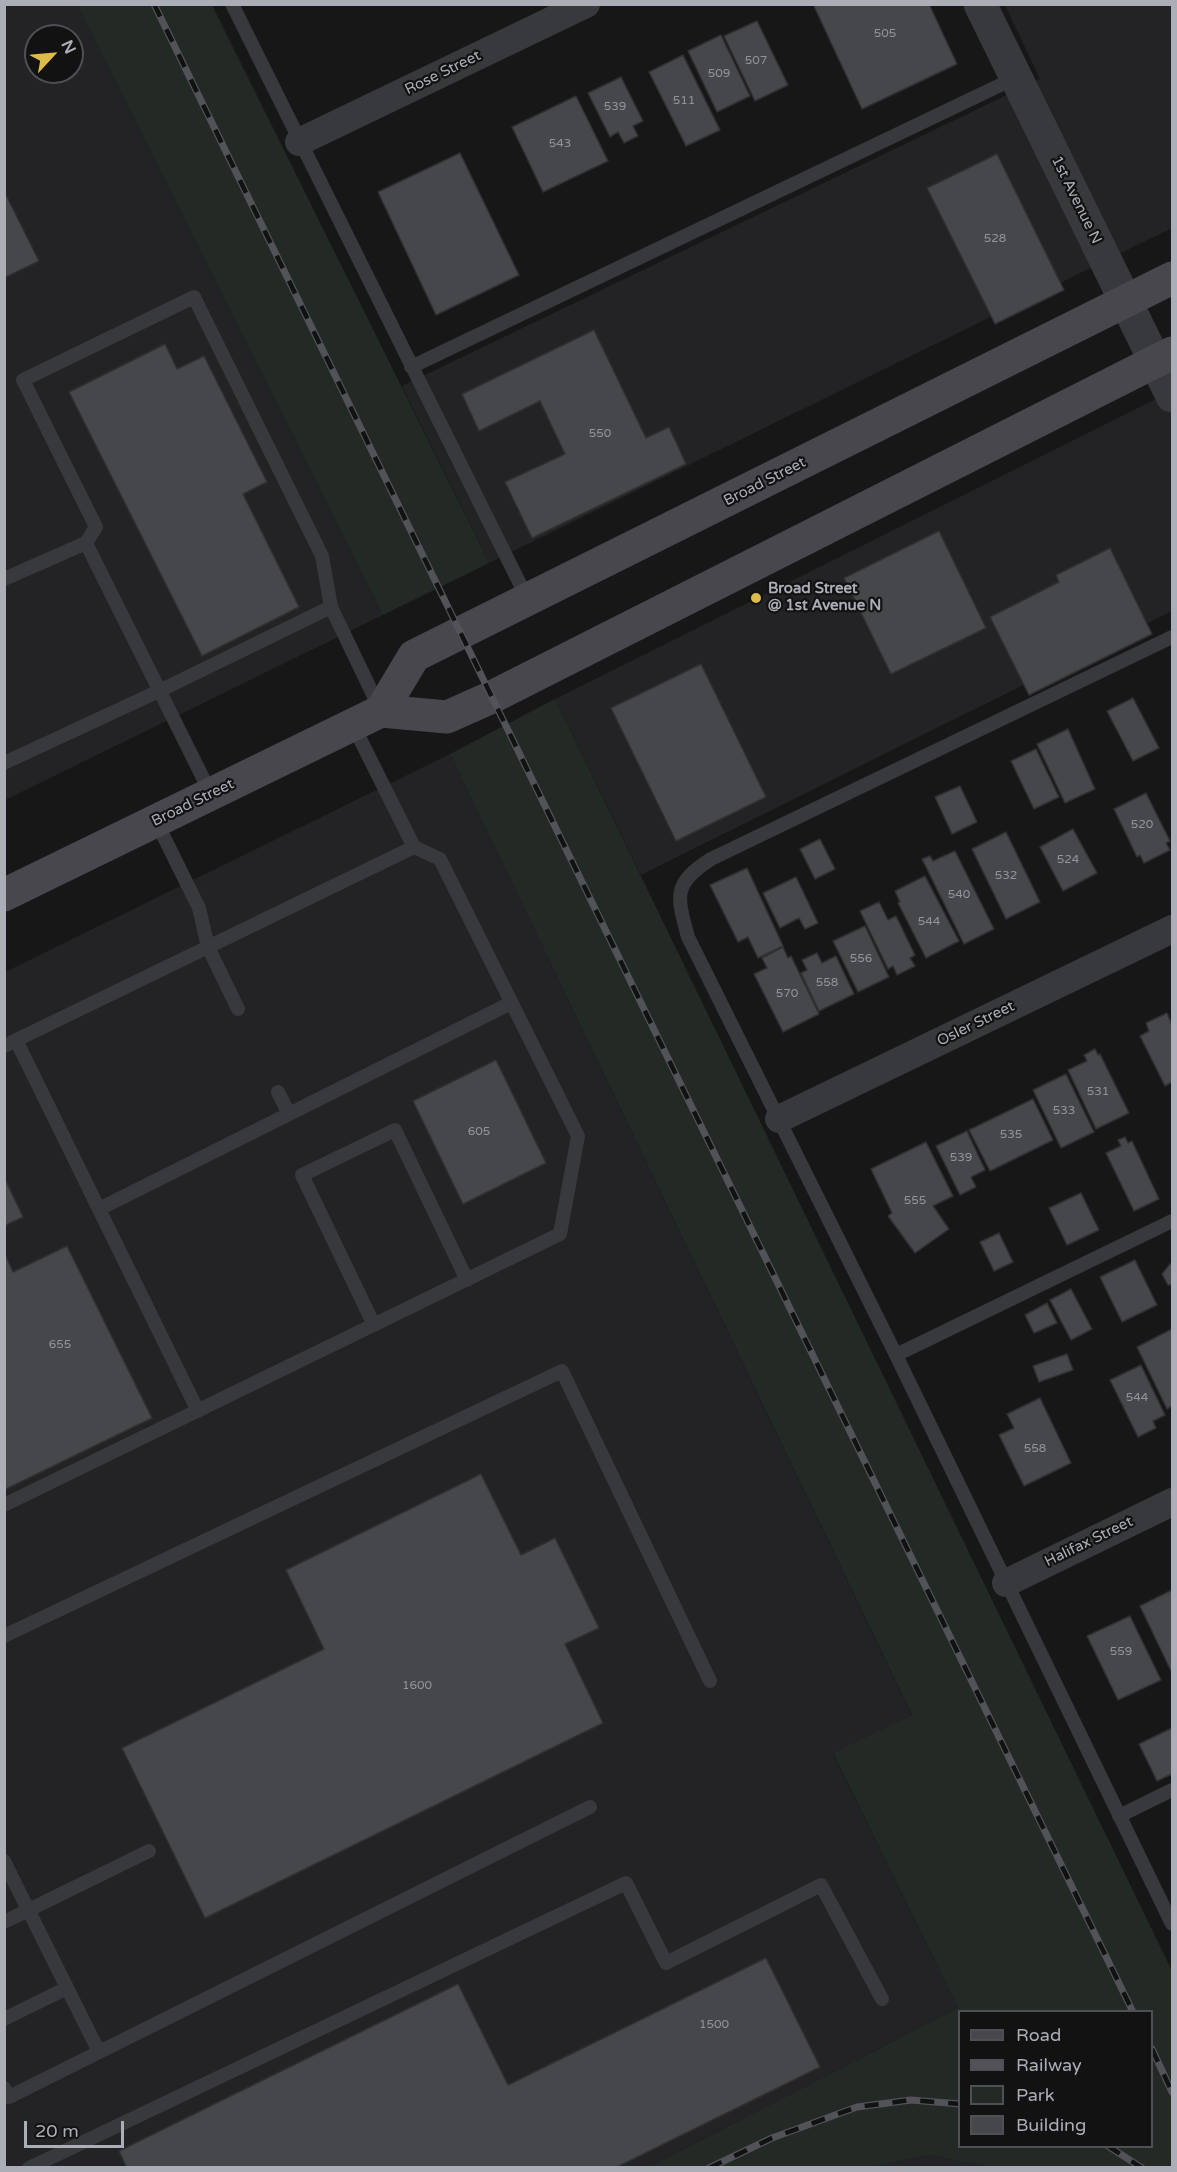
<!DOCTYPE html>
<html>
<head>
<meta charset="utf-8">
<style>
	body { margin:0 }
	#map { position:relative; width:1177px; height:2172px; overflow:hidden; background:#171718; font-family:"Varela Round",sans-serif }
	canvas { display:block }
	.frame { position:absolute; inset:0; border:6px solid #abadb7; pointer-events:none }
	.legend { position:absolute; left:958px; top:2010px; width:195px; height:138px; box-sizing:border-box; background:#121213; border:2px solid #4f5055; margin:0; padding:8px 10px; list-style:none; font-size:18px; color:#abadb7 }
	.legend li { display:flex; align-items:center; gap:12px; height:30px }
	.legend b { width:30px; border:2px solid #4f5055 }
	.north { position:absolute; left:24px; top:24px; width:60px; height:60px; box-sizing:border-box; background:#121213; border:2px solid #4f5055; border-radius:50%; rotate:64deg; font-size:16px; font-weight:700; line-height:24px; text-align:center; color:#abadb7 }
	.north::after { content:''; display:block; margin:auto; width:21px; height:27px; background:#dcbb4b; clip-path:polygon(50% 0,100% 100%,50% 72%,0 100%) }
	.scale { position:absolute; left:24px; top:2121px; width:100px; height:27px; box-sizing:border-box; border:3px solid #abadb7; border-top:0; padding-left:8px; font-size:18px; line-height:21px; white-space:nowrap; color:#abadb7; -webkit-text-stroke:4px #121213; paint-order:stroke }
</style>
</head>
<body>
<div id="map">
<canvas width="1177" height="2172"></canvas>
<div class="frame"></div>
<ul class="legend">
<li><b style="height:8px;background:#47474d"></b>Road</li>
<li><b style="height:8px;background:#525258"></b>Railway</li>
<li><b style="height:16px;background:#232a25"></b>Park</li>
<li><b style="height:16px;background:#46474b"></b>Building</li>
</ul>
<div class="north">N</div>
<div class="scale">20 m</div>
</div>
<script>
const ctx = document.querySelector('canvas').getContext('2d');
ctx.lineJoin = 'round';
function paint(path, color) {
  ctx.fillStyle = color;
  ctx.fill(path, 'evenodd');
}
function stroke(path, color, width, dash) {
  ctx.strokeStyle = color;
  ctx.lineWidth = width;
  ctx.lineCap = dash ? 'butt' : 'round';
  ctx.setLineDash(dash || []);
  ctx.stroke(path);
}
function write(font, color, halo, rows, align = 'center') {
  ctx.font = font + ' "Varela Round",sans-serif';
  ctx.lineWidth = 4.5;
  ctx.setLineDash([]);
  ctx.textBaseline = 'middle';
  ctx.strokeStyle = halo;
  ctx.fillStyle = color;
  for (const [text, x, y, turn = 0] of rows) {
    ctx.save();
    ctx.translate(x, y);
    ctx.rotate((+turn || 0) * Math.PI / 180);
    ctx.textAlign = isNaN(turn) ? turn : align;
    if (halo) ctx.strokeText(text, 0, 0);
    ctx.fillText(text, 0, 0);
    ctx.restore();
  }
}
const built = new Path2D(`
	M5,5H77L383,615L5,800ZM36,36H72V72H36Z
	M1005,5H1172V228L489,563L402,386L1040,79Z
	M1172,391V611L641,875L555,699Z
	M450,754L912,1716L833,1754L958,2008L649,2167L5,2168V972Z
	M929,2155L991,2167L867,2168Z`);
const green = new Path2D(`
	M77,5H212L489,563L383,615Z
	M555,699L1172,1971V2167H991L929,2155L867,2168L649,2167L958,2008L833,1753L912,1715L450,754ZM960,2012H1152V2146H960Z`);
const building = new Path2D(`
	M813,4H929L957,64L862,109Z
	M757,21L788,85L755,101L724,36Z
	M721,35L750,96L717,112L688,51Z
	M683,55L720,130L686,146L649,72Z
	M621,77L643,121L633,126L638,136L624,143L618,132L610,137L588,93Z
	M576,96L608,161L543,192L512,127Z
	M460,153L519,275L436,315L378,192Z
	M997,154L1064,290L995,324L927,188Z
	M4,191L39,261L4,278Z
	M594,330L646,438L669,427L686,464L532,538L505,482L565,454L540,401L479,431L462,394Z
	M165,344L177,369L204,356L267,482L243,494L299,607L202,656L69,392Z
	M939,531L986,628L891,674L844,578Z
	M1110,548L1152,634L1029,695L990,617L1059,582L1056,575Z
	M701,664L766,797L676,841L611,708Z
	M1133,698L1159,748L1133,761L1107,711Z
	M1068,729L1095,789L1065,803L1037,744Z
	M1036,749L1059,797L1034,809L1011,761Z
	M960,786L977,822L952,834L935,797Z
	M1146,793L1170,841L1166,843L1170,850L1144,863L1140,855L1137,857L1114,809Z
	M1073,829L1097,873L1063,891L1040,847Z
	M1006,832L1040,902L1006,919L972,849Z
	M820,839L835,869L815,879L800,849Z
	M955,851L994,929L964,944L922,859L930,856L933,861Z
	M747,868L783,946L758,958L748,937L738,942L710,885Z
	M925,876L959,941L926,958L898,903L900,902L895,891Z
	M796,877L818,923L805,929L799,918L780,928L763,893Z
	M879,902L888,920L896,916L915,955L910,958L915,966L897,975L893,966L888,969L860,911Z
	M865,926L889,977L858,992L833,941Z
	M783,947L788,958L791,956L819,1014L783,1032L754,974L767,968L762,958Z
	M817,953L822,963L836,956L854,994L819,1011L801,973L807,970L802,960Z
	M1167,1013L1172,1025V1082L1165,1086L1140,1036L1149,1031L1146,1023Z
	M1095,1049L1098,1055L1100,1054L1129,1113L1096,1129L1068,1070L1087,1061L1084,1055Z
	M496,1060L546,1163L463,1204L413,1101Z
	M1066,1074L1094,1132L1061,1148L1033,1090Z
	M1033,1099L1053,1140L990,1171L969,1130Z
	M967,1131L985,1170L971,1177L976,1187L960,1195L936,1146Z
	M1125,1137L1128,1143L1132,1141L1159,1199L1134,1211L1106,1153L1121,1146L1118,1140Z
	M926,1142L953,1196L933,1206L949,1229L915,1253L888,1216L892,1213L871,1169Z
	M4,1177L23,1217L4,1226Z
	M1081,1193L1099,1230L1067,1245L1049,1208Z
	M999,1233L1013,1262L994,1271L980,1242Z
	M67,1246L152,1418L4,1490V1252L13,1272Z
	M1135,1260L1157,1305L1122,1322L1100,1277Z
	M1170,1264H1172V1285H1168L1162,1274Z
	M1071,1289L1092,1329L1071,1340L1050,1300Z
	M1047,1303L1057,1323L1034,1333L1025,1315Z
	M1172,1329V1406L1167,1409L1137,1347Z
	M1067,1354L1073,1370L1039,1382L1033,1366Z
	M1141,1365L1165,1415L1153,1421L1156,1428L1138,1437L1110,1380Z
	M1040,1398L1071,1463L1024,1486L999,1435L1014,1428L1007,1414Z
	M481,1474L521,1555L555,1538L599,1628L565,1644L603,1723L205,1918L122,1748L324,1649L286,1570Z
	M1172,1590V1670L1171,1671L1140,1606Z
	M1130,1616L1161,1680L1118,1700L1087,1636Z
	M1172,1728V1774L1157,1781L1139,1744Z
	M766,1958L820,2067L615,2168H127L119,2151L458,1984L508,2085Z`);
const service = new Path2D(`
	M232,4L528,600
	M411,367L1015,78
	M4,579L86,543
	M1172,637L711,859C672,884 677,896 688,937L896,1355L1172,1924
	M4,763L159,691L331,607L380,709
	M211,794L86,543L96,527L23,380L194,297L322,556L331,607
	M156,821L199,908L208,947L238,1009
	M16,1040L198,1411
	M4,1046L414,847L353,725
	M278,1092L289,1114
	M99,1209L511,1003
	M374,1325L302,1175L395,1130L467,1280
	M896,1355L1172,1221
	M4,1505L560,1234L578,1136L440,859L414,847
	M4,1636L562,1371L710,1681
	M1119,1816L1172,1790
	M4,1861L99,2052
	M4,1922L149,1851
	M4,2019L67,1988
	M4,2088L9,2097L590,1807
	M29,2168L626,1883L666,1963L821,1885L882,1999`);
const minor = new Path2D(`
	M299,142L586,4
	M779,1119L1172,929
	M1006,1583L1172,1502`);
const tertiary = new Path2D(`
	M980,4L1172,396`);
const secondary = new Path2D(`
	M381,711L414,656L1172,278
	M4,895L381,711L447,717L492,697L1172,353`);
const rail = new Path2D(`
	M154,4L1133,2012
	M1152,2049L1172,2092
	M1108,2146L1142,2168
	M709,2168L772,2138L857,2107L911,2100L960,2104`);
const markers = [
	[756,598,6,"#dcbb4b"]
];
const numberNames = [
	["505",885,34],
	["507",756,61],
	["509",719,74],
	["511",684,101],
	["539",615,107],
	["543",560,144],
	["528",995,239],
	["550",600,434],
	["520",1142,825],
	["524",1068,860],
	["532",1006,876],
	["540",959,895],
	["544",929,922],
	["556",861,959],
	["558",827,983],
	["570",787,994],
	["531",1098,1092],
	["533",1064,1111],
	["605",479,1132],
	["535",1011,1135],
	["539",961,1158],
	["555",915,1201],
	["655",60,1345],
	["544",1137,1398],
	["558",1035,1449],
	["559",1121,1652],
	["1600",417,1686],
	["1500",714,2025]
];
const streetNames = [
	["Rose Street",443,73,-26],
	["1st Avenue N",1076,200,64],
	["Broad Street",765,482,-27],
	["Broad Street",193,803,-26],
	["Osler Street",976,1024,-26],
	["Halifax Street",1089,1542,-26]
];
const poiNames = [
	["Broad Street",768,589],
	["@ 1st Avenue N",768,606]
];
paint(built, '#232325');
paint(green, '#232a25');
paint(building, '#46474b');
stroke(building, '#313134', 1.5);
stroke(service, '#38393d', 14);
stroke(minor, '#38393d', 28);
stroke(tertiary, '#38393d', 33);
stroke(secondary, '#47474d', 33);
stroke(rail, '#525258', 7);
stroke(rail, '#121213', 4.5, [14]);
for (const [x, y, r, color] of markers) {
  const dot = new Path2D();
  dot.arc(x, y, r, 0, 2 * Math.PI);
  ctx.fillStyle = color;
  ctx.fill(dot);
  stroke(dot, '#121213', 2);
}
write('12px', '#92949c', null, numberNames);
write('15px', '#abadb7', '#121213', streetNames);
write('bold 15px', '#abadb7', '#121213', poiNames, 'left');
</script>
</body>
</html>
